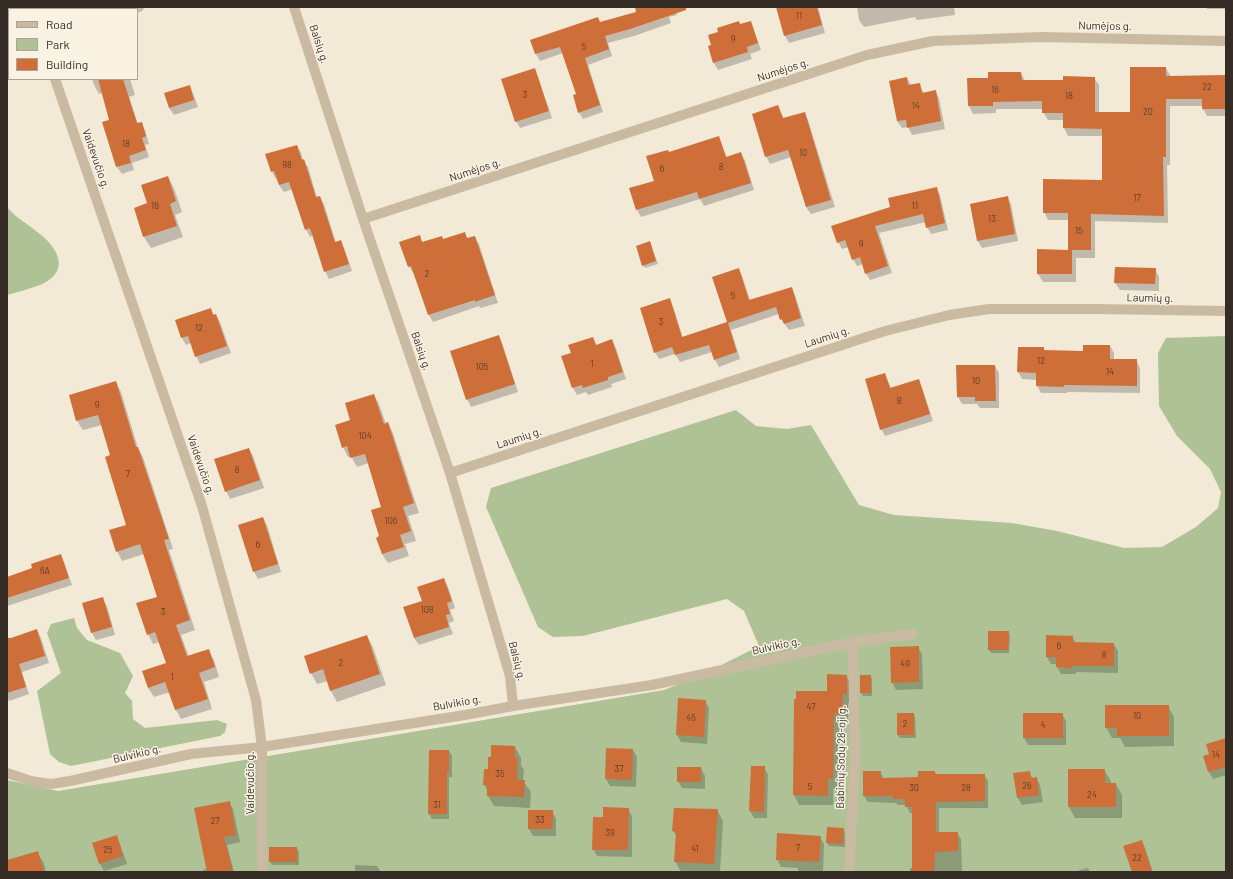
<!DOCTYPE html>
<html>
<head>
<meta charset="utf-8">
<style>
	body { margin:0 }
	#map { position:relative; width:1233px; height:879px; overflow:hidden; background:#f2e9d7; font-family:Barlow,sans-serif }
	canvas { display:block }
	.frame { position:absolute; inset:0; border:8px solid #352c25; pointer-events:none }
	.legend { position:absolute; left:8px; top:8px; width:130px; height:72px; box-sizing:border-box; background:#faf2e3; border:1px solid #aba397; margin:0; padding:5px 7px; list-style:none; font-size:12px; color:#352c25 }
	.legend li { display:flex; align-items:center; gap:8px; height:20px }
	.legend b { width:20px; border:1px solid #aba397 }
</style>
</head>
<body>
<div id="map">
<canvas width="1233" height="879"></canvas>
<div class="frame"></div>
<ul class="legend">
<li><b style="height:5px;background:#cbbaa2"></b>Road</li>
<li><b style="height:11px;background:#aec296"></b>Park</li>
<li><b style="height:11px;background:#ce6f39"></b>Building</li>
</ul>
</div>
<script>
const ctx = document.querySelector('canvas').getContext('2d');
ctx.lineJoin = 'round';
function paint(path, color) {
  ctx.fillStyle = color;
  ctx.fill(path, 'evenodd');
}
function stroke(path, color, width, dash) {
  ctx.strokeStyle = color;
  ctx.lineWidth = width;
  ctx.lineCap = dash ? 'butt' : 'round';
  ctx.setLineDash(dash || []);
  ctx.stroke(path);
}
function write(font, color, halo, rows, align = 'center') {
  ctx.font = font + ' Barlow,sans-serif';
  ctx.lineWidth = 3;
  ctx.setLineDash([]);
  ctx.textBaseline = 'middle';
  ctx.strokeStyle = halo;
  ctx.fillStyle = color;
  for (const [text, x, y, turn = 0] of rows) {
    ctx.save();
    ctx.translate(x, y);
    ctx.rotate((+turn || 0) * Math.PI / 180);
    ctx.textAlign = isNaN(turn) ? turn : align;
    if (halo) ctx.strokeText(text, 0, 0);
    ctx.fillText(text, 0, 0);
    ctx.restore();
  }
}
const green = new Path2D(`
	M7,207C15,217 26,223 36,231C57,246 73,271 40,285C29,289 18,292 7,295Z
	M1226,336V872H7V780L58,791L664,690L704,674L759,646L744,611L727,599L583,636L553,637L538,627L486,507L491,488L736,410L756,426L787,429L811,425L859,505L894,515L1012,523L1057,531L1124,548L1162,547L1196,527L1218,508L1221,492L1210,469L1177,436L1159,406L1158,353L1166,338Z
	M74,618L77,628L87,640L120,653L133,676L125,693L132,701L133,719L145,728L217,720L227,724L225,732L220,736L71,766L59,762L50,754L37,691L61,673L47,633L51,624Z`);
const shadow = new Path2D(`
	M636,7H674L677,15L669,17L671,23L634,36L608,43L612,56L588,65L603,112L583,119L579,112L577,95L563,53L540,61L536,54L532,41L601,23L637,12Z
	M777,7H818L825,33L789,43L785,36Z
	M857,7H954L955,15L917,20L915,17L864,27L859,20Z
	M1206,7H1226V9H1207Z
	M750,22L754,30L761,50L750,54L752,59L718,70L714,63L709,47L712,46L740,25Z
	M1166,68L1171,77L1226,76V116H1207L1203,109V106H1170V165H1167L1168,223L1095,221V258H1076V282H1043L1038,274L1069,251V220H1048L1044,212L1103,181V136H1068L1064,128V120H1048L1043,112V109H996V113L973,114L969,106L968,79L989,78L1021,73L1025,81H1064L1094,78L1099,85V113H1131Z
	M534,70L538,77L552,118L520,128L516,121Z
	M907,78L911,85L919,84L924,93L935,91L939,98L945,129L912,135L908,127L902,128L897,121Z
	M92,79H130L135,95L129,97L138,124L141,123L145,130L149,144L145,145L149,157L132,163L134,170L122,174L117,167L103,123L111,120L103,93L99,94L95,87Z
	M189,86L193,93L198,107L174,115L169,108Z
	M778,106L784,119L804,113L808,120L835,207L811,214L806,207L791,157L770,164L766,156Z
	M718,138L722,145L727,158L740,153L745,160L754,190L704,206L700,199L641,217L637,210L655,182L669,153Z
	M297,146L301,153L303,161L308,167L317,198L320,197L324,204L336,243L340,241L344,248L352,271L329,279L325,271L313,235L310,237L306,229L293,189L284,192L279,185L278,178L276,179L272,172Z
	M168,177L174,188L182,212L175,215L183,237L151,248L144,237L135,208L149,204Z
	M936,188L940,195L948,230L931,234L927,227L926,222L879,233L892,273L870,280L866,273L863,264L857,266L853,259L849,247L842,249L838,242L891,208Z
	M1007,197L1011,204L1018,241L982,248L978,241L971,204Z
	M464,233L468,239L474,237L479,244L498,303L480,308L479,306L433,322L429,315L415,273H413L409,266L419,236L423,243L443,240Z
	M650,242L658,264L645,268L643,265Z
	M738,269L742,276L750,300L791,288L795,295L805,326L789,330L781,319L779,314L731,330L740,359L719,367L715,360L712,352L680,362L675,354L659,359L655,352L669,300L673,307L683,338L728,322Z
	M1155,269L1159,277V291L1120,290L1115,283Z
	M211,309L214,315H216L220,322L231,353L200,364L196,356L191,343L186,345L182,338Z
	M498,336L502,343L518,392L471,407L467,399Z
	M593,338L597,346L612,341L616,348L626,379L611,384L612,387L588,395L586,392L577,395L573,388L563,357L572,354Z
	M1110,346L1114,353V360H1136L1140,368V393L1067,392V393H1041L1037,386V380L1022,379L1018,372L1019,348H1044L1045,351L1084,352Z
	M995,366L999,373V408H980L977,404H962L958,397Z
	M885,374L891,388L918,380L922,387L933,421L885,436L881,429Z
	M116,382L121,392L138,448L143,457L173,549L169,550L195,630L181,635L189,657L208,650L214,660L219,677L204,682L212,709L181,719L176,710L170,692L154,697L148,688L167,664L159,642L153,644L148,634L158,597L144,554L122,561L117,551L127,525L111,456L102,425L83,430L77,421L70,396Z
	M374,395L379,404L386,424L388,423L393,433L419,513L408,516L416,541L405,544L409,556L388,563L382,554L377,538L381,537L382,508L369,463L357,467L351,456L348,457L343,447L352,421Z
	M249,449L253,456L264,488L230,499L226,491Z
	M263,518L267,525L281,572L258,579L254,572L240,526Z
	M60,555L64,562L72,585L7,606V578L34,569Z
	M444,580L448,587L455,608L450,610L454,621L449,623L453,634L419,645L414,638L423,601Z
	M102,599L107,606L115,635L96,640L92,633L83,604Z
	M37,630L41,638L49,663L22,672L29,694L9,701L7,697V662Z
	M1008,632L1010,636L1009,653H991L989,650Z
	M367,636L373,647L386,685L337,702L331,691L328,681L317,684L311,673Z
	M1072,637L1076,643L1114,644L1118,651V673L1076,672V674H1061L1057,667V664H1051L1047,657Z
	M918,647L922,654L923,689L896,690L892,682Z
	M846,676L852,685V703H848V723H839L838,789H833V805H799L794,795L795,700L828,692Z
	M870,676L872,679V696H863L861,693Z
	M705,701L709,708L707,744L681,742L677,735Z
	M1168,706L1174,717V746L1125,747L1120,738H1112L1106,727Z
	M913,714L915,717L916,738H900L898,735Z
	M1062,714L1066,721V745H1028L1024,738Z
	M1226,739V775L1213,779L1209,772L1204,757L1211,755Z
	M515,747L521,758V765L524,770L523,781L531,792L530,808L494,806L488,796V792L484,784L489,770Z
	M633,750L637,757L636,787L610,786L606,779Z
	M449,751L452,756V777H449V819H432L429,814Z
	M764,767L768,775L767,818H754L750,811Z
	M701,768L705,776V789L682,788L678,781Z
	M1104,770L1111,781V784H1116L1122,795V818H1075L1069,807Z
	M880,772L884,779L919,778L935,772L936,775H984L988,781V808H939V833H957L961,839L962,872H910V868H913V813H910L906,805H898L896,803L868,802L864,796Z
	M1029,772L1033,779L1036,778L1040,785L1043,802L1022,805L1018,798Z
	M229,802L233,809L240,842L227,845L234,872H203V870L207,869Z
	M628,809L632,816V857L597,856L593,849L604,818Z
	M717,810L723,821L720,872H681L675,861L677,836L673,831Z
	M552,811L556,819V836H533L529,829Z
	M843,829L845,832V847L829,846L827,843Z
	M116,836L120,844L127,864L104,871L100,864L94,844Z
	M820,837L824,844L823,872H798V868L781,867L777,859Z
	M1141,841L1145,848L1153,872H1133Z
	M297,848L299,852V865H272L270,861Z
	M37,853L44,863L46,872H7V861Z
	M355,865L377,866L381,872H355Z
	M1088,868L1090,872H1073Z`);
const building = new Path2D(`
	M635,7H686V10L630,29L605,36L609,49L585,58L600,105L578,113L573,95L576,94L560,47L535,54L530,40L598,17L600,22L636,12Z
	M776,7H817L822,25L784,36Z
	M739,21L740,24L751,21L758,43L747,47L748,52L713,63L708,46L711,45L708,35L718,32L717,28Z
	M1130,67H1166V76L1226,75V109H1202V99H1166V157H1163L1164,216L1091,214V250H1072V274H1037V249L1068,250V213H1043V179L1102,180V129L1063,128V113H1042V101L993,102V106H968L967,78H988V72H1021L1022,80H1063V76L1095,77V112H1130Z
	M535,68L549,111L515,122L501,79Z
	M907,77L908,85L920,83L922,93L936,90L941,121L907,128L906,120L897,121L889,81Z
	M98,79H123L137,123L142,122L146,136L142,138L146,150L129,156L131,163L116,167L102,122L109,120Z
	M190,85L194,100L169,108L164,93Z
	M778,105L783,118L805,112L831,200L806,207L788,150L765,157L752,114Z
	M719,136L726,157L741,152L751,183L699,199L697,192L636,210L629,188L654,181L646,156L668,150L669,152Z
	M297,145L302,160L304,159L316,197L320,196L335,242L341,240L349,264L324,272L310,228L305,230L289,182L279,185L274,171L271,172L265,154Z
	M168,176L176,201L170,204L177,226L143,237L134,208L147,203L141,185Z
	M937,187L945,223L926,228L923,214L875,226L888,266L865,274L860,257L852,260L845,240L837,243L831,226L890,207L888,198Z
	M1008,196L1015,234L977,241L970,204Z
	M465,232L467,238L475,236L495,295L475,302V300L428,315L411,266L408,267L399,242L420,235L422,242L442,236L443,239Z
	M650,241L656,261L642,266L636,246Z
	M1115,267L1156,268L1155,284L1114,283Z
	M739,268L749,300L792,287L801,318L784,324L782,319L780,320L776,307L728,323L737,352L714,360L709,345L675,355L672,347L654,353L640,308L670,298L682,337L727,322L712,277Z
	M211,308L213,315L216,314L227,346L195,357L188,336L181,338L175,320Z
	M499,335L515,384L466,400L450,351Z
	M593,337L596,345L612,339L623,372L608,377V380L583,388L582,385L572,388L561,356L571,353L568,345Z
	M1083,345H1110V359H1137V386L1064,385V387L1036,386V373L1017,372L1018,347H1044V350L1083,351Z
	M956,365H995L996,401H975V397H957Z
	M885,373L890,388L919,379L930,414L880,430L865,379Z
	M116,381L136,447H138L169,539L164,540L190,620L176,625L187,656L209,649L215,667L199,673L208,699L175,710L165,682L148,688L142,671L166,663L155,632L147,635L136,603L157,597L140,544L116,552L109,530L126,525L105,457L110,455L98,415L76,421L69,395Z
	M374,394L384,424L388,422L414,503L403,507L411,531L400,535L404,547L382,554L376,538L379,536L371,510L381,507L365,454L350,458L347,446L342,448L335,425L350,420L345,403Z
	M249,448L260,480L225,492L214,459Z
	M263,517L278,564L253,572L238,525Z
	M61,554L69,578L7,598V577L32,568L31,564Z
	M444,578L452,601L447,603L450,614L446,615L449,627L414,638L403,607L422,601L417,587Z
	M103,597L112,627L91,633L82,603Z
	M37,629L45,656L19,664L26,687L7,693V638H11Z
	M988,631H1009L1008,650H988Z
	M367,635L380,674L330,691L323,669L310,674L304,656Z
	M1046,635L1073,636V642L1114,643V666H1072V668L1056,667V657H1046Z
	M919,646V682L891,683L890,647Z
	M827,674L847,675V694H843L842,714H834L833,779H828V796L793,795L794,699H796V691H827Z
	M860,675H871V693H860Z
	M678,698L706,700L704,737L676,735Z
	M1105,705H1169V736H1117V728H1105Z
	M897,713H914V735H897Z
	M1023,713H1063V738H1023Z
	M1226,738V767L1208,772L1203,756L1209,754L1206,744Z
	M491,745L515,746V758H518L517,780H525L524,797L487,796V785H483L484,769H488V757H491Z
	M606,748L633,749L632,780L605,779Z
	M429,750H449V772H447V814H428Z
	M751,766H765L764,812L749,811Z
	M677,767H701V782H677Z
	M1068,769H1105V783H1116V807H1068Z
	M863,771H881V778L918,777V771H935V774H985V801L936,802V832H958V851L935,852L934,872H912V807H905V799H893V796H863Z
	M1030,771L1031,778L1037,777L1039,795L1017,798L1013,773Z
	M230,801L236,835L224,837L233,872H207L194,808Z
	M603,807L629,808L628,850H592L593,817H603Z
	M674,808L718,809L714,864L674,862L676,832L672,831Z
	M528,810H553V829H528Z
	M827,827L844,828L843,844L826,843Z
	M777,833L821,836L819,862L776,860Z
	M117,835L123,856L99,864L92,843Z
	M1142,840L1152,872H1132L1123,846Z
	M269,847H297V862H269Z
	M38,851L44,872H7V860Z`);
const minor = new Path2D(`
	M32,7V9
	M294,7L363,219L450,473L510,676L513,706
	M132,9L139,7
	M7,48L9,47
	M55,79L202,506L256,700L262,747V872
	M363,219L867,55L933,41L1042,37L1226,41
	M450,473L885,331L949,315L989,309H1095L1226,311
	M7,773L31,781L51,784L70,781L191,754L262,747L465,715L513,706L652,685L853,642L912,634
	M849,872L855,762L853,642`);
const numberNames = [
	["11",799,16],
	["9",733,39],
	["5",584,47],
	["22",1207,87],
	["16",995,90],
	["3",525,95],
	["18",1069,96],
	["14",916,106],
	["20",1148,112],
	["18",126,144],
	["10",803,153],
	["98",287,165],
	["8",721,167],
	["6",662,169],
	["17",1137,198],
	["16",155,206],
	["11",915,206],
	["13",992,219],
	["15",1079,231],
	["9",861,244],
	["2",427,274],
	["5",733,296],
	["3",661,322],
	["12",199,328],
	["12",1041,361],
	["1",592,364],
	["105",482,367],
	["14",1110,372],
	["10",976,381],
	["8",899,401],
	["9",97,405],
	["104",365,436],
	["8",237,470],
	["7",128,474],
	["106",391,521],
	["6",258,545],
	["6A",45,571],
	["108",427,610],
	["3",163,612],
	["6",1059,646],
	["8",1104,655],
	["2",341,663],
	["49",905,664],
	["1",172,677],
	["47",811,707],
	["10",1137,716],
	["45",691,718],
	["2",905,724],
	["4",1043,725],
	["14",1216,755],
	["37",619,769],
	["35",500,774],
	["26",1027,786],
	["5",810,787],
	["30",914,788],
	["28",966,788],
	["24",1092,795],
	["31",437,805],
	["33",540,820],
	["27",215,821],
	["39",610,833],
	["7",798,848],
	["41",695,849],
	["25",108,850],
	["22",1137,858]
];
const streetNames = [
	["Numėjos g.",1105,26,1],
	["Balsių g.",319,44,72],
	["Numėjos g.",783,70,-18],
	["Vaidevučio g.",96,159,71],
	["Numėjos g.",475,170,-18],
	["Laumių g.",1150,298,1],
	["Laumių g.",827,337,-18],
	["Balsių g.",421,351,71],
	["Laumių g.",519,438,-18],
	["Vaidevučio g.",201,465,71],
	["Bulvikio g.",776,646,-12],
	["Balsių g.",517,661,76],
	["Bulvikio g.",457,703,-10],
	["Bulvikio g.",137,754,-13],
	["Babinių Sodų 28-oji g.",841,757,-89],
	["Vaidevučio g.",250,783,-90]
];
paint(green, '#aec296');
paint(shadow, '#0003');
paint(building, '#ce6f39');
stroke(minor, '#cbbaa2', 10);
write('9px', '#5b3d2a', null, numberNames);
write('11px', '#352c25', '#faf2e3', streetNames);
</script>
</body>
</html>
